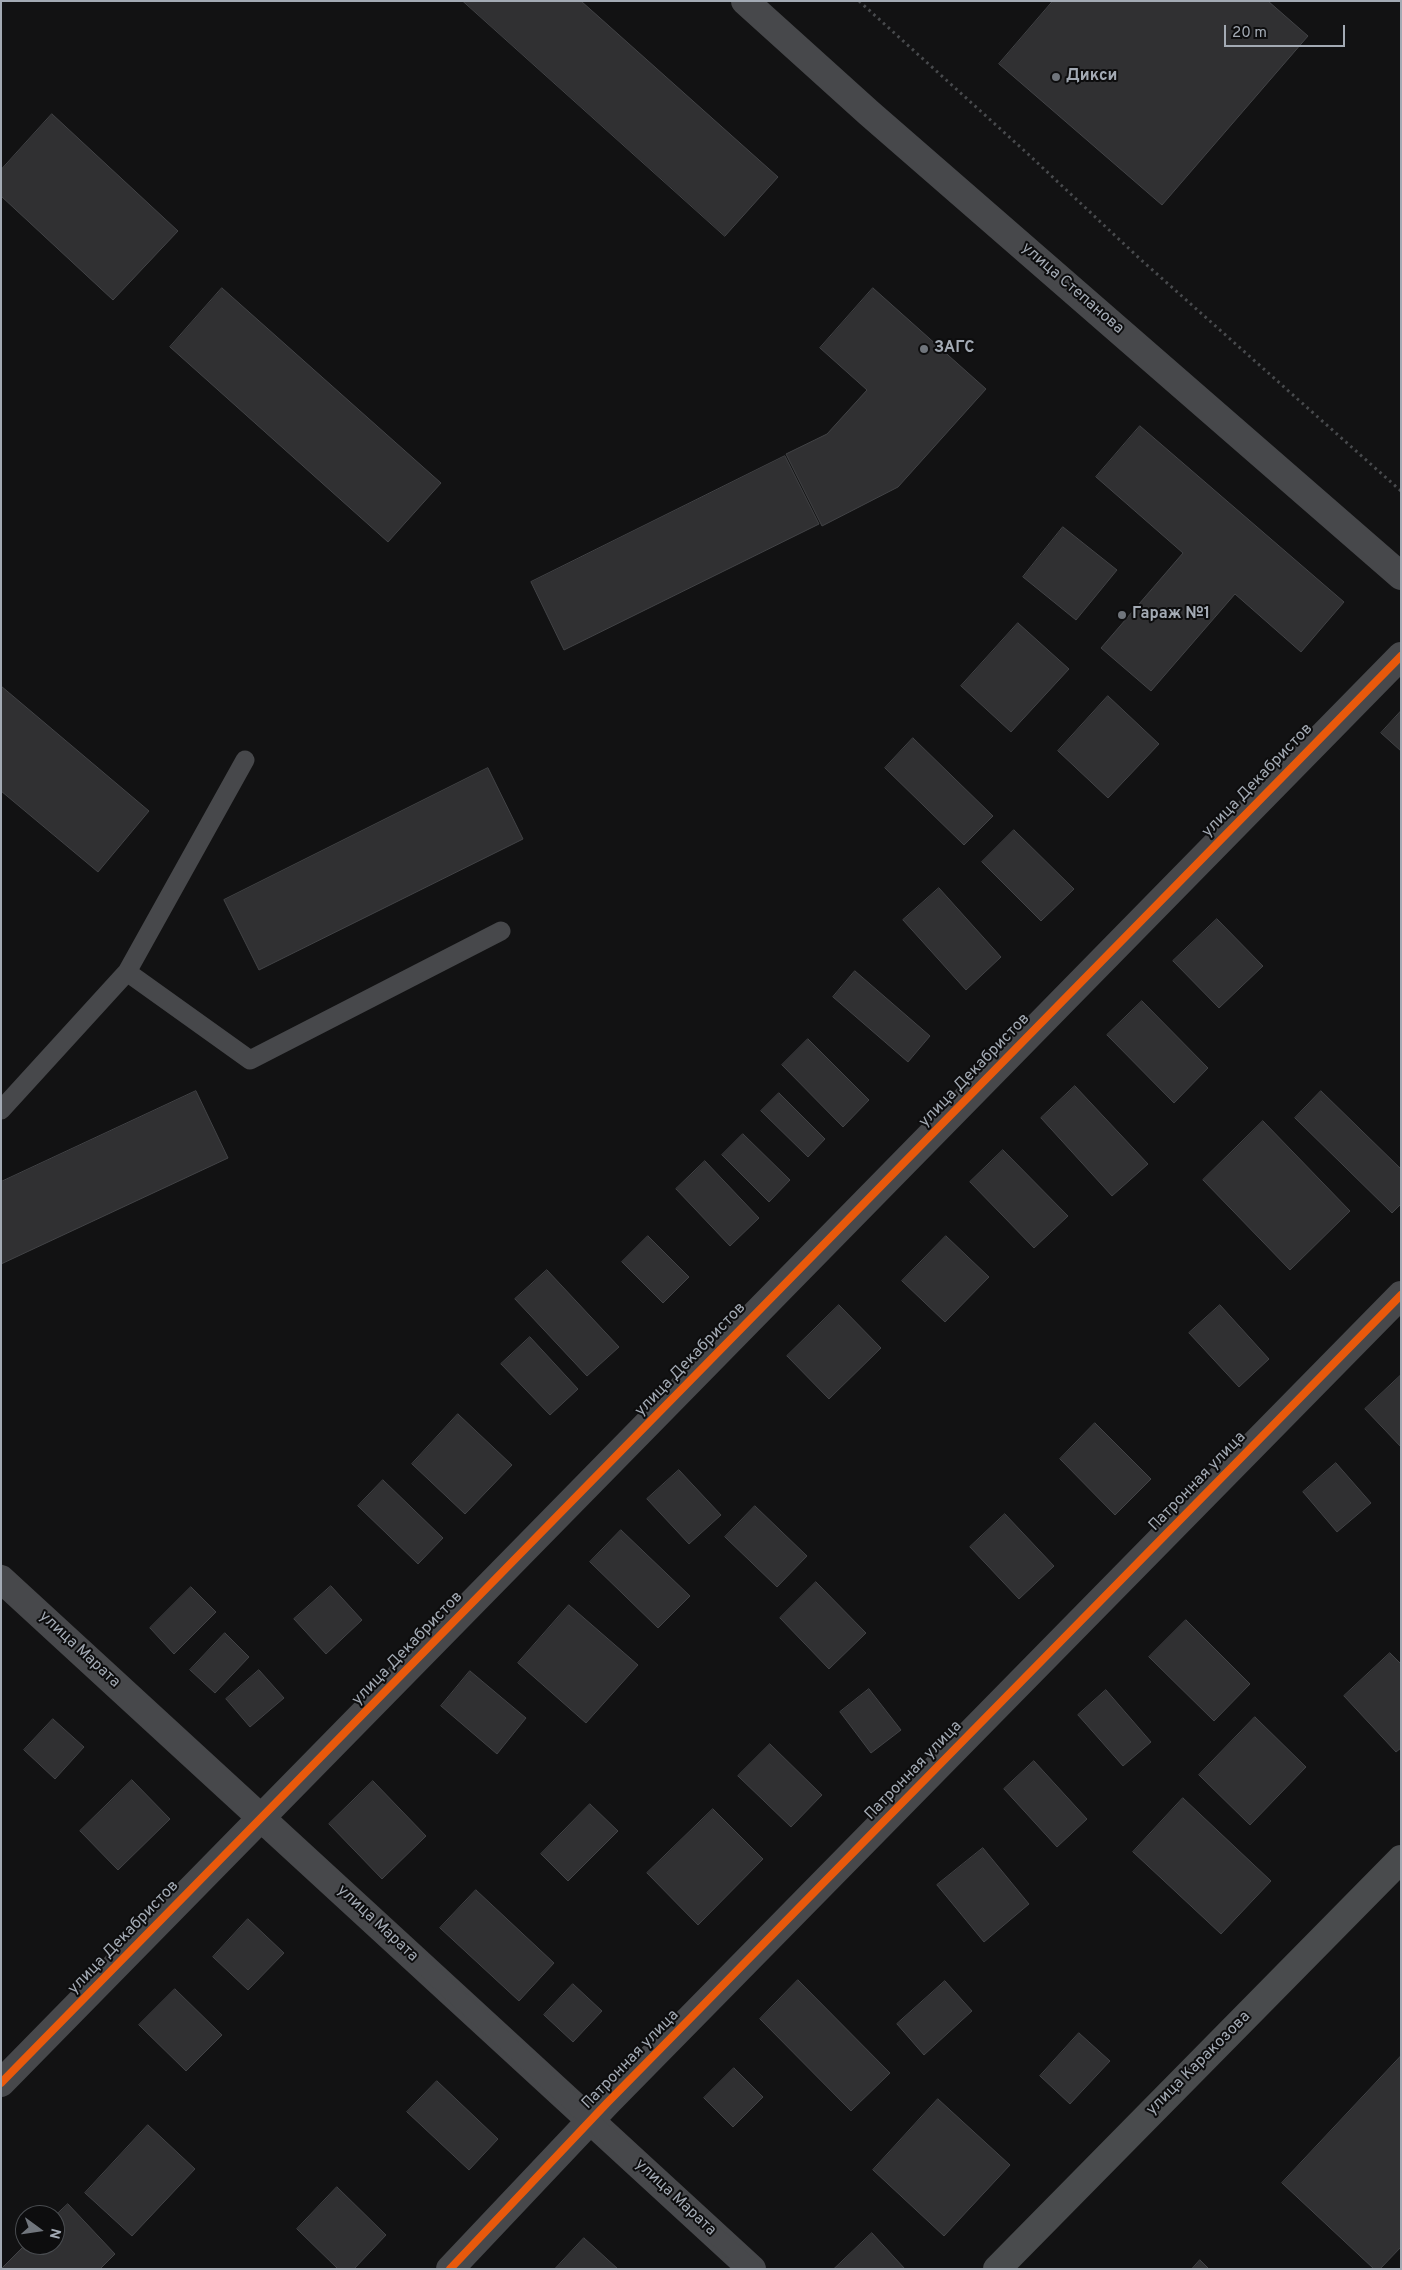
<!DOCTYPE html>
<html>
<head>
<meta charset="utf-8">
<style>
	body { margin:0 }
	#map { position:relative; width:1402px; height:2270px; overflow:hidden; background:#121213; font-family:Overpass,sans-serif }
	canvas { display:block }
	.frame { position:absolute; inset:0; border:2px solid #a3aab4; pointer-events:none }
	.north { position:absolute; left:15px; top:2205px; width:50px; height:50px; box-sizing:border-box; background:#0d0d0e; border:1px solid #494c50; border-radius:50%; rotate:104deg; font-size:14px; font-weight:700; line-height:20px; text-align:center; color:#a3aab4 }
	.north::after { content:''; display:block; margin:auto; width:18px; height:22px; background:#70757c; clip-path:polygon(50% 0,100% 100%,50% 72%,0 100%) }
	.scale { position:absolute; left:1224px; top:25px; width:121px; height:22px; box-sizing:border-box; border:2px solid #a3aab4; border-top:0; padding-left:6px; font-size:15px; line-height:18px; white-space:nowrap; color:#a3aab4; -webkit-text-stroke:4px #0d0d0e; paint-order:stroke }
</style>
</head>
<body>
<div id="map">
<canvas width="1402" height="2270"></canvas>
<div class="frame"></div>
<div class="north">N</div>
<div class="scale">20 m</div>
</div>
<script>
const ctx = document.querySelector('canvas').getContext('2d');
ctx.lineJoin = 'round';
function paint(path, color) {
  ctx.fillStyle = color;
  ctx.fill(path, 'evenodd');
}
function stroke(path, color, width, dash) {
  ctx.strokeStyle = color;
  ctx.lineWidth = width;
  ctx.lineCap = dash ? 'butt' : 'round';
  ctx.setLineDash(dash || []);
  ctx.stroke(path);
}
function write(font, color, halo, rows, align = 'center') {
  ctx.font = font + ' Overpass,sans-serif';
  ctx.lineWidth = 4;
  ctx.setLineDash([]);
  ctx.textBaseline = 'middle';
  ctx.strokeStyle = halo;
  ctx.fillStyle = color;
  for (const [text, x, y, turn = 0] of rows) {
    ctx.save();
    ctx.translate(x, y);
    ctx.rotate((+turn || 0) * Math.PI / 180);
    ctx.textAlign = isNaN(turn) ? turn : align;
    if (halo) ctx.strokeText(text, 0, 0);
    ctx.fillText(text, 0, 0);
    ctx.restore();
  }
}
const building = new Path2D(`
	M463,1H581L778,177L725,236Z
	M1053,1H1268L1308,36L1162,205L999,64Z
	M52,114L178,231L113,300L1,196V170Z
	M222,288L441,483L388,542L170,347Z
	M873,288L986,389L898,487L822,526L786,454L827,434L867,390L820,348Z
	M1140,426L1344,602L1301,652L1235,594L1151,691L1101,648L1183,553L1096,477Z
	M785,456L819,524L564,650L531,582Z
	M1063,527L1117,570L1076,620L1023,577Z
	M1018,623L1069,669L1011,732L961,686Z
	M1,686L149,811L98,872L1,791Z
	M1108,696L1159,744L1108,798L1058,751Z
	M1401,711V751L1381,733Z
	M913,738L993,816L964,845L885,768Z
	M488,768L523,839L259,970L224,900Z
	M1014,830L1074,889L1041,921L982,862Z
	M939,888L1001,957L966,990L903,920Z
	M1217,919L1263,966L1219,1008L1173,961Z
	M855,971L930,1036L908,1062L833,997Z
	M1142,1001L1208,1068L1174,1103L1107,1035Z
	M808,1039L869,1100L843,1127L782,1065Z
	M1075,1086L1148,1164L1112,1196L1041,1118Z
	M196,1091L228,1158L1,1264V1182Z
	M1321,1091L1401,1169V1204L1392,1213L1295,1118Z
	M779,1093L825,1139L808,1157L761,1111Z
	M1263,1121L1350,1211L1290,1270L1203,1180Z
	M743,1134L790,1180L769,1202L722,1155Z
	M1003,1150L1068,1216L1034,1248L970,1182Z
	M705,1161L759,1218L730,1246L676,1189Z
	M648,1236L689,1277L663,1303L622,1262Z
	M946,1236L989,1277L945,1322L902,1281Z
	M547,1270L619,1347L587,1376L515,1299Z
	M839,1305L881,1348L829,1399L787,1356Z
	M1220,1305L1269,1359L1239,1387L1189,1333Z
	M530,1337L578,1389L550,1415L501,1364Z
	M1401,1375V1447L1365,1409Z
	M458,1414L512,1465L465,1514L412,1464Z
	M1095,1423L1151,1479L1115,1515L1060,1459Z
	M1336,1463L1371,1503L1337,1532L1303,1492Z
	M679,1470L721,1515L689,1544L647,1499Z
	M383,1480L443,1538L418,1564L358,1506Z
	M755,1506L807,1556L777,1587L725,1537Z
	M1005,1514L1054,1566L1019,1599L970,1547Z
	M621,1530L690,1596L658,1628L590,1562Z
	M816,1582L866,1633L829,1669L780,1618Z
	M331,1586L362,1620L326,1654L294,1619Z
	M191,1587L216,1612L174,1654L150,1628Z
	M569,1605L638,1665L586,1723L518,1663Z
	M1186,1620L1250,1684L1214,1721L1149,1657Z
	M225,1633L249,1657L215,1693L190,1670Z
	M1390,1653L1401,1664V1748L1396,1752L1344,1696Z
	M259,1670L284,1698L250,1727L226,1699Z
	M470,1671L526,1718L497,1754L441,1706Z
	M869,1689L901,1730L871,1753L840,1712Z
	M1106,1690L1151,1742L1123,1766L1078,1715Z
	M1255,1717L1306,1767L1250,1825L1199,1775Z
	M53,1719L84,1747L55,1779L24,1750Z
	M770,1744L822,1795L791,1827L738,1776Z
	M1034,1761L1087,1819L1057,1847L1004,1789Z
	M132,1780L170,1819L118,1870L80,1831Z
	M373,1781L426,1836L382,1879L329,1824Z
	M1183,1798L1271,1881L1221,1934L1133,1852Z
	M590,1804L618,1831L568,1881L541,1854Z
	M713,1809L763,1859L698,1925L647,1873Z
	M983,1848L1029,1904L984,1942L937,1885Z
	M476,1890L554,1963L519,2001L440,1928Z
	M248,1919L284,1953L248,1990L213,1957Z
	M798,1980L890,2073L851,2111L760,2019Z
	M945,1981L972,2011L924,2055L897,2024Z
	M573,1984L602,2011L573,2042L544,2015Z
	M175,1989L222,2035L186,2071L139,2025Z
	M1079,2033L1110,2061L1070,2104L1040,2076Z
	M1401,2056V2247L1380,2269H1374L1282,2183Z
	M734,2068L763,2097L733,2127L704,2098Z
	M437,2081L498,2139L469,2170L407,2112Z
	M938,2099L1010,2165L944,2236L873,2170Z
	M148,2125L195,2169L132,2236L85,2193Z
	M337,2187L386,2235L354,2269H338L297,2229Z
	M68,2204L115,2254L100,2269H1L25,2245H55V2216Z
	M872,2233L905,2269H834Z
	M584,2238L618,2269H555Z
	M1200,2260L1209,2269H1192Z`);
const path = new Path2D(`
	M859,1L1028,154L1139,258L1401,491`);
const service = new Path2D(`
	M127,972L250,1060L501,931
	M1,1110L127,972L245,760`);
const minor = new Path2D(`
	M1,1579L752,2269
	M1,2083L1401,656
	M450,2269L607,2103L1401,1295`);
const tertiary = new Path2D(`
	M745,1L869,113L1401,576`);
const primary = new Path2D(`
	M997,2269L1401,1859`);
const tram = new Path2D(`
	M1,1564L765,2269
	M1,1589L739,2269`);
const cycleway = new Path2D(`
	M1,2083L1401,656
	M450,2269L607,2103L1401,1295`);
const markers = [
	[1056,77,5,"#70757c"],
	[924,349,5,"#70757c"],
	[1122,615,5,"#70757c"]
];
const poiNames = [
	["Дикси",1066,77],
	["ЗАГС",934,349],
	["Гараж №1",1132,615]
];
const streetNames = [
	["улица Степанова",1072,289,41],
	["улица Декабристов",1258,781,-46],
	["улица Декабристов",975,1071,-46],
	["улица Декабристов",691,1360,-46],
	["Патронная улица",1198,1482,-46],
	["улица Декабристов",408,1649,-46],
	["улица Марата",79,1650,43],
	["Патронная улица",914,1771,-46],
	["улица Марата",377,1924,43],
	["улица Декабристов",124,1938,-46],
	["Патронная улица",631,2060,-46],
	["улица Каракозова",1199,2064,-45],
	["улица Марата",675,2198,43]
];
paint(building, '#303032');
stroke(building, '#424346', 1);
stroke(path, '#484a4d', 3, [2.5, 4]);
stroke(service, '#47484b', 19);
stroke(minor, '#47484b', 28);
stroke(tertiary, '#47484b', 28);
stroke(primary, '#494b4d', 28);
stroke(tram, '#47494b', 1);
stroke(cycleway, '#e8590c', 8);
for (const [x, y, r, color] of markers) {
  const dot = new Path2D();
  dot.arc(x, y, r, 0, 2 * Math.PI);
  ctx.fillStyle = color;
  ctx.fill(dot);
  stroke(dot, '#0d0d0e', 2);
}
write('bold 16px', '#a3aab4', '#0d0d0e', poiNames, 'left');
write('16px', '#a3aab4', '#0d0d0e', streetNames);
</script>
</body>
</html>
